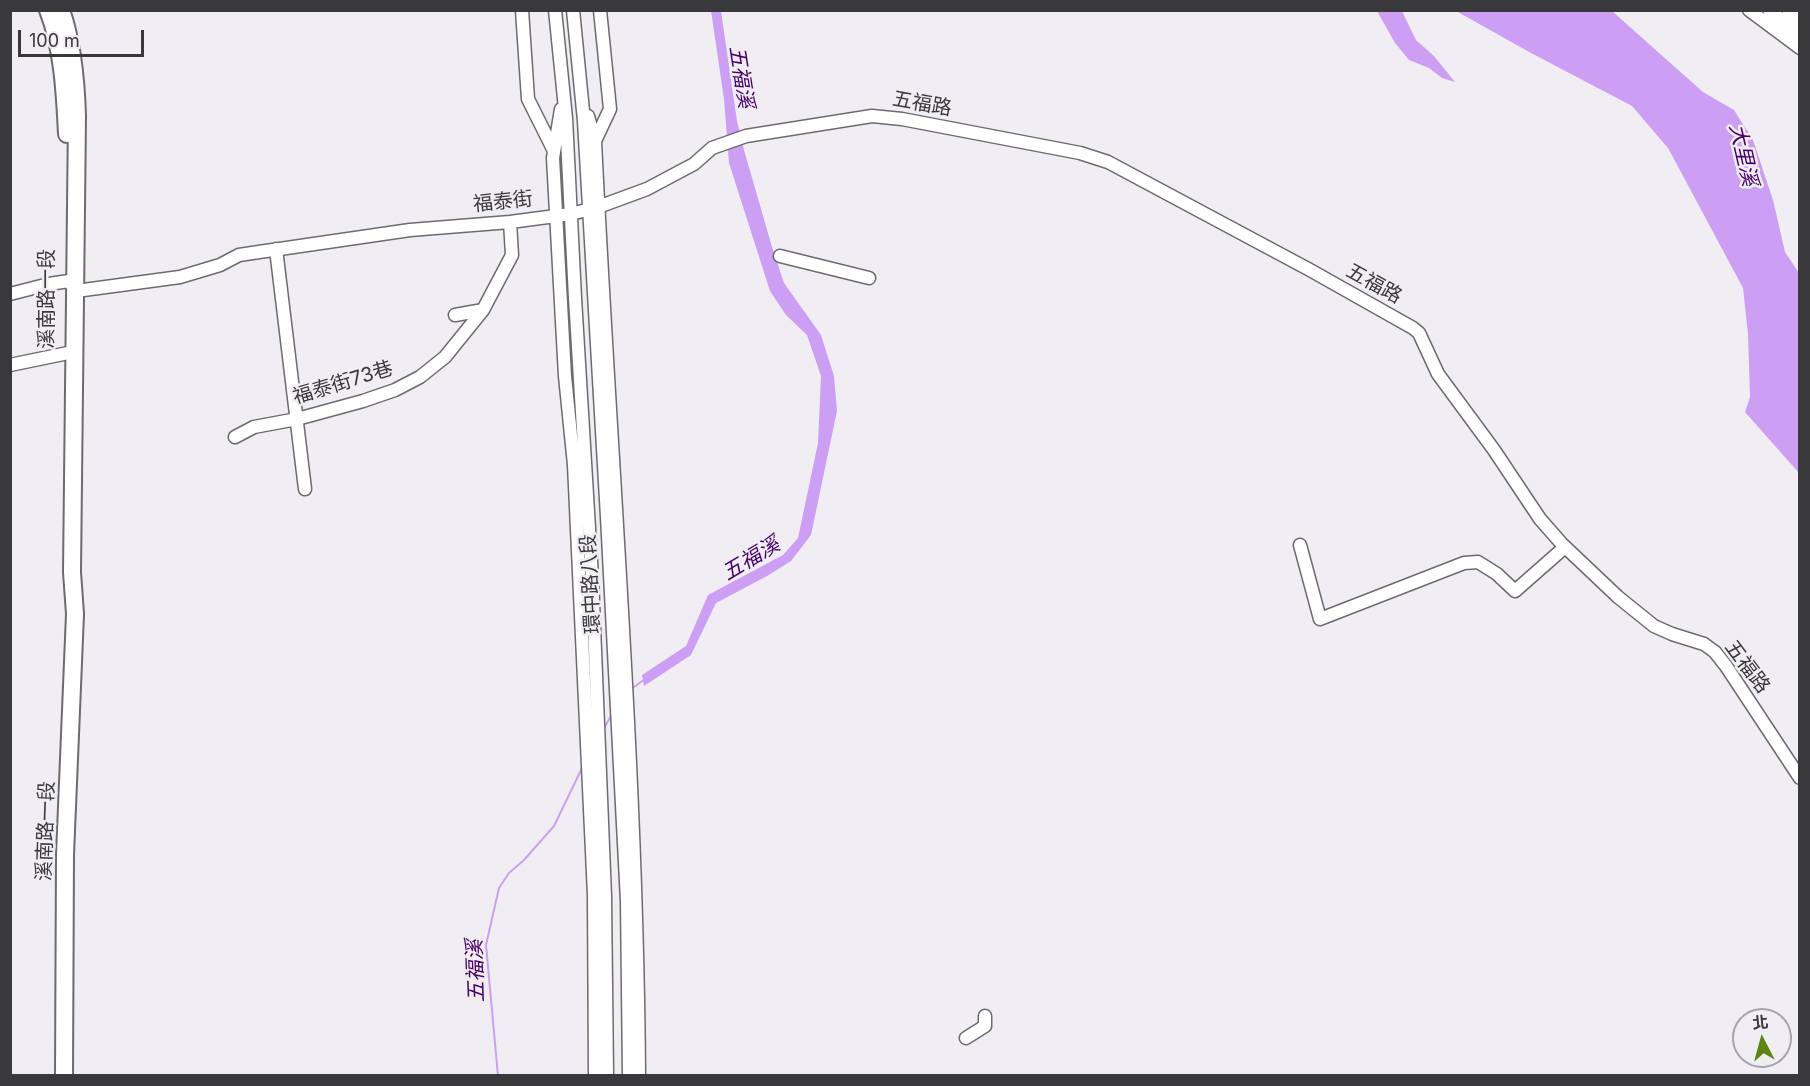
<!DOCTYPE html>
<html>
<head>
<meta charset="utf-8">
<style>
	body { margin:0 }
	#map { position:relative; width:1810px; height:1086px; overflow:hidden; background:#f1eef3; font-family:Inter,"Noto Sans TC",sans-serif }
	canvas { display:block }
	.frame { position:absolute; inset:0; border:12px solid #39383a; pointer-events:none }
	.north { position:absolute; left:1732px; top:1008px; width:60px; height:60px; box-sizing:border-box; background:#f1eef3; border:2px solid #a7a5a9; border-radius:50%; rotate:354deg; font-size:16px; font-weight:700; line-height:24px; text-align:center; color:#39383a }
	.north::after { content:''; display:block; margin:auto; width:21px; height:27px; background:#5d8611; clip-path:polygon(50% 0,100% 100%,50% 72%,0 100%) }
	.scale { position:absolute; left:18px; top:30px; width:126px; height:27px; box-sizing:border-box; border:3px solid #39383a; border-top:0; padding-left:8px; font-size:18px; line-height:21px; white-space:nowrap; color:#39383a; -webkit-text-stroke:4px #f1eef3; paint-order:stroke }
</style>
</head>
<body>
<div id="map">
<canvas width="1810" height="1086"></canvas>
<div class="frame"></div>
<div class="north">北</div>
<div class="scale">100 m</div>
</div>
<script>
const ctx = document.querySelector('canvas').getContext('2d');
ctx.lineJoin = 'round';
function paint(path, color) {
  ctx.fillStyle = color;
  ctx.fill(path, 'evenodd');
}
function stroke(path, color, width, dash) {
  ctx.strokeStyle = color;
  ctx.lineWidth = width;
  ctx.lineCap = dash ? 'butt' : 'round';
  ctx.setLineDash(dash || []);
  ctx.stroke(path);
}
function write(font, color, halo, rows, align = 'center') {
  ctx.font = font + ' Inter,"Noto Sans TC",sans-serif';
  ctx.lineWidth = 5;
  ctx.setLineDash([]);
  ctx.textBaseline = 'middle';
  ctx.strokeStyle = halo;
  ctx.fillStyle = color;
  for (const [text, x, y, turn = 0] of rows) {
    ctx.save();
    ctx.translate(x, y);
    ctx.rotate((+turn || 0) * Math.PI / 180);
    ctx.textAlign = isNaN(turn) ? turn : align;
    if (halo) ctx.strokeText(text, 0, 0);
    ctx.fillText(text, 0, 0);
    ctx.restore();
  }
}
const water = new Path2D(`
	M711,11H721L737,121L744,150L772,247L784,283L821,335L834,376L837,411L811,535L791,561L767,576L716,603L691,655L644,686L642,675L686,646L708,595L783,555L798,538L818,443L821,376L807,335L786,315L770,291L729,163L724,99Z
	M1377,11H1402L1416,40L1434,56L1455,82L1442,78L1429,68L1409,60L1395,43Z
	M1456,11H1612L1703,92L1734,110L1753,140L1773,200L1785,252L1799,273V473L1745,412L1750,397L1748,334L1743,288L1668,148L1632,106L1531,53Z`);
const stream = new Path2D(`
	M630,690L645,679
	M603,730L612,714
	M498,1076L486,945L499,888L509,873L524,860L554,826L583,766`);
const minor = new Path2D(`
	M522,10L528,99L554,151
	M555,10L566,118L575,298L592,577L605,896L607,1076
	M573,10L584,121L607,517L627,901L629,1076
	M1749,10L1800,48
	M1769,10L1800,34
	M1788,10L1800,19
	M561,109L553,158L565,376L574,465L594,895L595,1076
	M588,116L595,141C610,452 637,764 639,1076
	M595,141L610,109L600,10
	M276,249L305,489
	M780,256L869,278
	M10,294L49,284L69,281L76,291L180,277L220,265L239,255L259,252L410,230L510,222L571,214L598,207L647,189L694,164L712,148L746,136L872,116L902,119L1080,153L1108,162L1310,270L1413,328L1419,333L1438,374L1494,450L1540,519L1562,544L1618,597L1654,626L1672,634L1704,644L1715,652L1726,666L1800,778
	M455,315L483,310
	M10,365L68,353
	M235,437L254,427L297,419L363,401L395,390L420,377L445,357L483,310L512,255L510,222
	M1300,545L1320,619L1464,563L1478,562L1497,574L1515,591L1565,547
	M966,1038L985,1026V1016`);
const major = new Path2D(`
	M48,10C63,48 65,94 67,134
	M61,10C73,44 76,81 77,116L72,572L75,614L65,855L64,1076`);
const streetNames = [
	["五福路",922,104,10],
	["福泰街",503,202,-6],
	["五福路",1374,284,29],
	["溪南路一段",47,299,-90],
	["福泰街73巷",343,383,-17],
	["環中路八段",591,584,-93],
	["五福路",1747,667,53],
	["溪南路一段",46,831,-88]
];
const waterNames = [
	["五福溪",741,77,81],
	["大里溪",1743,155,77],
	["五福溪",751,559,-31],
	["五福溪",476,971,-92]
];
paint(water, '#cd9ff4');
stroke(stream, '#cd9ff4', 2);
stroke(minor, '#6d6b6f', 15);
stroke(major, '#6d6b6f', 20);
stroke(minor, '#fff', 12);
stroke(major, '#fff', 16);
write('20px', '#39383a', '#f1eef3', streetNames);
write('italic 21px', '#47016a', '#f1eef3', waterNames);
</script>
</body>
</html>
